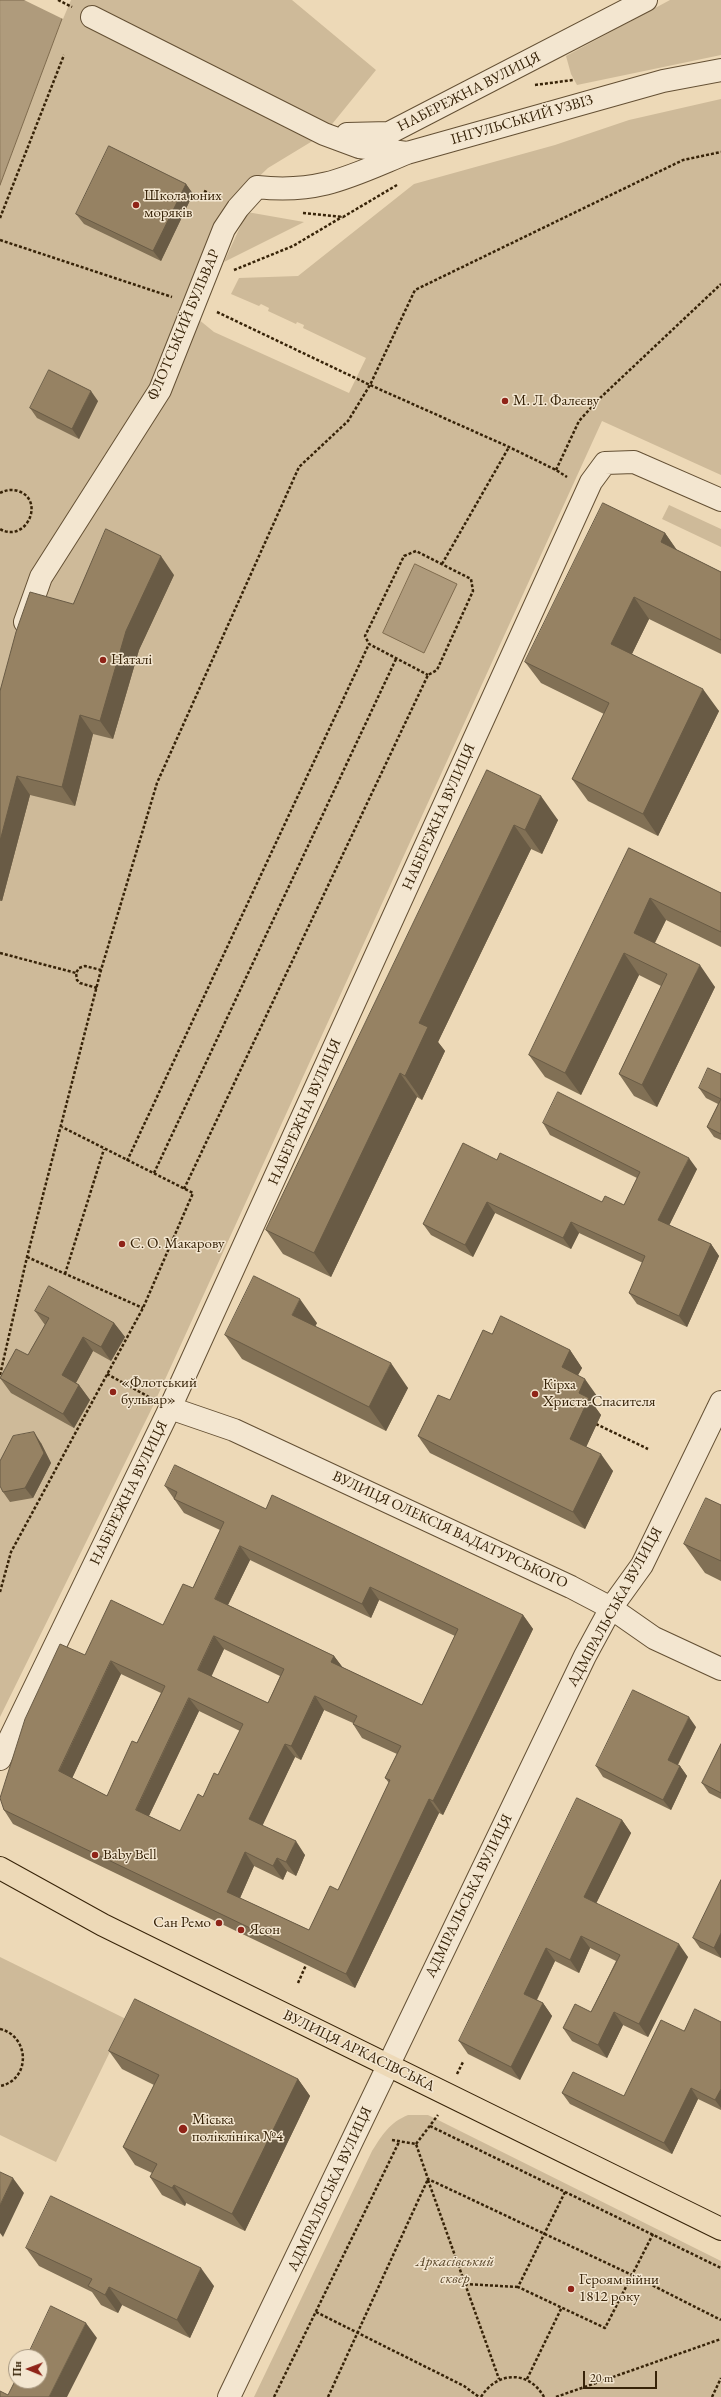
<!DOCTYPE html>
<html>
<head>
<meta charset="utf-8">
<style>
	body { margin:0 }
	#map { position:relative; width:721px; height:2397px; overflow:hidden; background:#edd9b7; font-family:"EB Garamond",serif }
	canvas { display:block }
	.north { position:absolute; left:8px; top:2349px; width:40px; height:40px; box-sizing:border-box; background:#f3e6d0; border:1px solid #a89880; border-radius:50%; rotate:271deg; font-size:11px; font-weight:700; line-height:16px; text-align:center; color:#372308 }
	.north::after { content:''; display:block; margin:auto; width:14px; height:18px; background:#8f2418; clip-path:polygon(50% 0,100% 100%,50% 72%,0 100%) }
	.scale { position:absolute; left:583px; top:2371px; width:74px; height:18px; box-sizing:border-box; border:2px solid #372308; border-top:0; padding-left:5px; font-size:12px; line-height:14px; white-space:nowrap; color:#372308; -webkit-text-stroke:3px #f3e6d0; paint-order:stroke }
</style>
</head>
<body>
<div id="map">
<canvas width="721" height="2397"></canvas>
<div class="north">Пн</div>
<div class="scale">20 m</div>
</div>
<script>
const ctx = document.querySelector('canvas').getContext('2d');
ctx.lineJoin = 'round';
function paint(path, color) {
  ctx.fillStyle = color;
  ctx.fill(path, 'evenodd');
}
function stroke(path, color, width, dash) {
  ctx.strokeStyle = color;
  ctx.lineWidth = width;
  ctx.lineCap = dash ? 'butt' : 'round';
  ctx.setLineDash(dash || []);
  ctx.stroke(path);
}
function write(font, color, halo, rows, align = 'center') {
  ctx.font = font + ' "EB Garamond",serif';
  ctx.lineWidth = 3;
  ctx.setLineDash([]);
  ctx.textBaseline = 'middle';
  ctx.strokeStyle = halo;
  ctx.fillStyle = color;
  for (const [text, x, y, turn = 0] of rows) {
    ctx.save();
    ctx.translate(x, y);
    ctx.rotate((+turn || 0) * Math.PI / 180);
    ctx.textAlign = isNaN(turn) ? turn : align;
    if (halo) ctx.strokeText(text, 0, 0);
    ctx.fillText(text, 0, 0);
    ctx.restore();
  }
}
const green = new Path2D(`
	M69,0H292L376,70L324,134L268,168L226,208L187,310L214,332L349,393L366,358L303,328L304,325L297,322L296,324L268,311L269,308L261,304L259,306L231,294L239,278L298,276L414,184L555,145L629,120L721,99V475L602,421L152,1408L0,1717V185Z
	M670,0H721V55L577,85L571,74L566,56Z
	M247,212L304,222L224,262Z
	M669,505L721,529V547L662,519Z
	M0,1957L126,2019L56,2162L0,2135Z
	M408,2115H428L721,2261V2397H254L372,2151C383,2134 389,2123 408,2115Z`);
const water = new Path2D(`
	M0,0H69L0,185Z
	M415,564L457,584L424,653L383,633Z`);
const pier = new Path2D(`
	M24,0H71L63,19Z`);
const path = new Path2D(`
	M58,0L72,7
	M535,85L573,80
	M204,191L217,197
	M303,213L343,217L397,185
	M0,218L64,55
	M0,240L172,297
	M234,270L293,246L342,217
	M217,312L370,385L509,447L556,470L567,477
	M556,470L579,421L599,399L721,284
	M0,493C6,490 12,489 18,491C46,500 26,544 0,529
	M442,564L509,447
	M0,953L76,973
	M97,988L80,983L77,980L76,973L79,968L85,966L101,970
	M127,1161L369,644
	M154,1173L396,659
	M184,1189L428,675L437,670L473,591L471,579L416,551L404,556L365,636L369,644L428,675
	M27,1257L143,1308
	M65,1274L104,1149
	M107,1374L149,1397
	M0,1375L27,1257L101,970L157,783L299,467L348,421L370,385L415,290L683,160L721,152
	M596,1424L648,1449
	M0,1592L11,1552L143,1308L193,1193L62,1127
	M298,1983L306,1965
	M0,2029C30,2036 31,2080 0,2086
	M457,2074L463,2062
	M430,2126L721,2268
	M392,2140L416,2144L428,2179L632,2275L721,2320
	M416,2144L438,2115
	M428,2180L499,2379
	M565,2192L518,2287L605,2328L653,2234
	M465,2284L518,2287
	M316,2312L464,2386L479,2397
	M527,2379L562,2307
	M274,2397L399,2142
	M328,2397L428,2179
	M481,2397C497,2371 529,2370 544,2397
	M556,2397L721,2339
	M712,2397L721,2378`);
const minor = new Path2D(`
	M92,17L324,134L359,147L407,153L663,81L721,70
	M347,134L389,133L646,0
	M25,622L41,577L160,390L224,229L238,208L257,187C320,194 351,176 407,153
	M170,1408L234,1430L571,1587L611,1608L654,1638L721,1669
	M0,1759L170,1408L591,482L605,463L634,462L721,500
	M229,2397L585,1656L611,1608L642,1565L721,1402`);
const highway = new Path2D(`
	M0,1868L103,1925L721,2229`);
const wall = new Path2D(`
	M186,184L193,194L161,261L84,224L76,214Z
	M98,401L79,439L37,418L30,408Z
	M665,533L677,550L721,572V654L649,619L632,654L719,711L658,836L588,801L572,779L604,714L541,683L525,662Z
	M174,575L139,650L113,739L93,734L75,806L30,795L2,901H0V691L73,604Z
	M487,770L558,820L542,854L531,849L438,1042L445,1051L422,1100L417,1097L331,1277L283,1254L266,1230Z
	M629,848L721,893V947L666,920L655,943L715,987L657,1107L634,1096L619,1074L661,986L639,975L581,1095L545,1077L529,1055Z
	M721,1074V1140L714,1137L707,1127L718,1104L706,1098L699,1088Z
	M543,1123L697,1169L669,1225L711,1244L719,1256L687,1327L637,1304L629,1293L643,1263L579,1233L571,1249L495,1213L473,1257L431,1235L423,1224L497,1160L602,1202L624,1205L637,1178L550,1135Z
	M35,1311L114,1323L125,1337L111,1361L93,1351L76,1383L79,1385L90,1400L74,1428L11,1393L0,1378L28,1355L45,1325Z
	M317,1323L315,1326L408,1388L386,1431L242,1359L225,1335Z
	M492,1334L570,1350L582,1368L578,1375L597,1396L593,1404L601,1415L586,1447L613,1471L585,1529L430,1453L418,1436L450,1400Z
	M41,1443L51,1463L33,1498L10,1502L3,1492Z
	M165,1486L266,1509L523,1615L533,1629L443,1815L439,1813L355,1988L13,1824L4,1810L85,1655L163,1625L193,1588L220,1530L184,1513ZM250,1560L371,1618L379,1600L455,1636L422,1705L342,1667L334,1656L228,1605ZM224,1649L280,1676L268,1703L211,1676ZM121,1674L161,1693L137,1743L107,1796L72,1778ZM324,1710L353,1723V1724L362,1738L397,1754L385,1778L389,1783L338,1890L309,1930L240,1898L254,1866L283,1880L287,1871L296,1876L305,1855L262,1825L295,1757L301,1760ZM199,1711L240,1731L218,1775L180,1831L149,1816Z
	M721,1505V1581L705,1573L684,1544Z
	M696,1727L678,1765L680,1766L687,1776L671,1810L603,1777L596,1766Z
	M721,1744V1799L709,1793L702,1783Z
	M622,1820L631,1833L596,1903L688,1957L648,2037L623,2025L607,2058L572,2041L563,2028L591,2012L616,1961L590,1948L579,1973L555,1961L537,2000L543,2003L552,2016L520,2080L468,2054L459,2041Z
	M721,1880V1958L700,1948L693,1938Z
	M721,2022V2110L698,2099L672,2154L570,2104L562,2093L624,2096L684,2031Z
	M109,2051L298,2079L310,2096L245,2231L186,2203L185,2206L162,2195L150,2177L152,2173L135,2165L123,2147L154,2085L122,2069Z
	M26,2248L214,2286L190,2338L122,2305L118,2313L101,2305L92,2292L39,2266Z`);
const shadedWall = new Path2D(`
	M186,184L193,194L161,261L153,251Z
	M91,391L98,401L79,439L72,429Z
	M665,533L680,555L661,542Z
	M161,556L174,575L139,650L113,739L100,721L126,631Z
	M634,597L649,619L626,666L611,644Z
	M703,689L719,711L658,836L643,814Z
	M80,715L93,734L75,806L62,787Z
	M17,776L30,795L2,901L0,899V841Z
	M541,796L558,820L542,854L525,830Z
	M514,825L531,849L438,1042L445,1051L422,1100L405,1076L419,1023Z
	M650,898L666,920L649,954L634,933Z
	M624,953L639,975L581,1095L565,1073Z
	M700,965L715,987L657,1107L642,1085Z
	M400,1073L417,1097L331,1277L314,1253Z
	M689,1158L697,1169L666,1232L658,1220Z
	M487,1202L495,1213L473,1257L465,1245Z
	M571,1222L579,1233L571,1249L563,1238Z
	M711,1244L719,1256L687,1327L679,1316Z
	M300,1299L317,1323L309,1339L292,1315Z
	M114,1323L125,1337L111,1361L101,1347Z
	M83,1337L93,1351L72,1390L62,1375Z
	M570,1350L582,1368L573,1384L562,1367Z
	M391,1363L408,1388L386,1431L369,1407Z
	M585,1379L597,1396L593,1404L601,1415L582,1456L570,1439L579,1393Z
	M79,1385L90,1400L74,1428L63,1414Z
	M34,1432L41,1443L51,1463L33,1498L25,1488Z
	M601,1454L613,1471L585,1529L573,1512Z
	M240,1546L250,1560L224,1613L215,1599Z
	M370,1587L379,1600L371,1618L362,1604Z
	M523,1615L533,1629L443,1815L433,1801Z
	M214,1636L224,1649L208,1684L198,1670Z
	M334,1656L344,1669L331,1662Z
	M111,1661L121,1674L69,1785L59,1771Z
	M315,1696L324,1710L301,1760L291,1746Z
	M189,1698L199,1711L145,1824L136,1810Z
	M689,1717L696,1727L675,1770L668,1760Z
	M285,1744L295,1757L259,1833L249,1819Z
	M680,1766L687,1776L671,1810L663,1800Z
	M429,1799L439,1813L355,1988L346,1974Z
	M622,1820L631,1833L593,1910L584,1897Z
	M296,1841L305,1855L296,1876L286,1862Z
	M245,1852L254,1866L237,1905L227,1892Z
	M277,1858L287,1871L283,1880L273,1866Z
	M721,1933V1958L714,1948Z
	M581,1936L590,1948L579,1973L570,1960Z
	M679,1944L688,1957L648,2037L639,2024Z
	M546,1948L555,1961L533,2007L524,1994Z
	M543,2003L552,2016L520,2080L511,2067Z
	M614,2012L623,2025L607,2058L598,2045Z
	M298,2079L310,2096L245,2231L232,2214Z
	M691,2088L698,2099L672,2154L664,2143Z
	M721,2089V2108L715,2100Z
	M13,2178L24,2193L3,2237L0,2233V2205Z
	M174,2185L186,2203L185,2206L172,2188Z
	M201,2268L214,2286L190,2338L177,2320Z
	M109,2287L122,2305L118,2313L105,2295Z
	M86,2323L97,2338L67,2397H49Z`);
const building = new Path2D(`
	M109,146L186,184L153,251L76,214Z
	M49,370L91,391L72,429L30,408Z
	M603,503L665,533L661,542L721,572V640L634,597L611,644L703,689L643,814L572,779L609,703L525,662Z
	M106,529L161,556L126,631L100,721L80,715L62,787L17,776L0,841V691L16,632L30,592L73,604Z
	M487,770L541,796L525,830L514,825L419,1023L428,1027L405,1076L400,1073L314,1253L266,1230Z
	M629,848L721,893V932L650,898L634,933L700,965L642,1085L619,1074L667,974L624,953L565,1073L529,1055Z
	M708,1068L721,1074V1134L707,1127L721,1099L699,1088Z
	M558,1092L689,1158L658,1220L711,1244L679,1316L629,1293L645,1256L571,1222L563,1238L487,1202L465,1245L423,1224L463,1143L497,1160L500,1153L602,1202L605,1196L624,1205L640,1172L543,1123Z
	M254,1276L300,1299L292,1315L391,1363L369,1407L225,1335Z
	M49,1286L114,1323L101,1347L83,1337L62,1375L79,1385L63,1414L0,1378L16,1349L28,1355L49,1318L35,1311Z
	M501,1316L570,1350L562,1367L585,1379L579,1393L589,1398L570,1439L601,1454L573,1512L418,1436L438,1395L450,1400L483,1330L492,1334Z
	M34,1432L44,1453L25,1488L3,1492L0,1486V1461L13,1436Z
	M175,1465L266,1509L272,1495L523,1615L433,1801L429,1799L346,1974L4,1810L0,1798L25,1719L60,1644L85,1655L111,1600L163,1625L183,1584L193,1588L224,1522L174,1499L177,1492L165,1486ZM240,1546L362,1604L370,1587L458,1629L422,1705L331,1662L334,1656L215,1599ZM214,1636L284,1669L268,1703L198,1670ZM111,1661L165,1686L137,1743L132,1741L107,1796L59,1771ZM315,1696L357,1716L353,1724L401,1746L385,1778L390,1780L338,1890L330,1886L309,1930L227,1892L245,1852L273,1866L277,1858L286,1862L296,1841L249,1819L285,1744L291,1746ZM189,1698L243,1724L218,1775L214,1773L203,1797L198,1794L180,1831L136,1810Z
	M706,1498L721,1505V1561L684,1544Z
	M633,1690L689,1717L668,1760L680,1766L663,1800L596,1766Z
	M721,1744V1793L702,1783Z
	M577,1798L622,1820L584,1897L679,1944L639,2024L614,2012L598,2045L563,2028L575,2004L591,2012L620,1955L581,1936L570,1960L546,1948L524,1994L543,2003L511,2067L459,2041Z
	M721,1880V1933L714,1948L693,1938Z
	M135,1999L298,2079L232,2214L174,2185L172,2188L150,2177L157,2164L123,2147L159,2075L109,2051Z
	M695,2009L721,2022V2089L715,2100L691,2088L664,2143L562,2093L573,2072L624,2096L661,2020L684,2031Z
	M0,2172L13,2178L0,2205Z
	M51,2196L201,2268L177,2320L109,2287L105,2295L88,2286L92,2279L26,2248Z
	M51,2306L86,2323L49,2397H0V2391L8,2395L16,2379V2381H40V2357H27Z`);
const markers = [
	[136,205,4,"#8f2418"],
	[505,401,4,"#8f2418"],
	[103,660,4,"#8f2418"],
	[122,1244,4,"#8f2418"],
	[113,1392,4,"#8f2418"],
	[535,1394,4,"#8f2418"],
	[95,1855,4,"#8f2418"],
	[219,1923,4,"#8f2418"],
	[241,1930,4,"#8f2418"],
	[183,2129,5,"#8f2418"],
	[571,2289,4,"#8f2418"]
];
const streetNames = [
	["НАБЕРЕЖНА ВУЛИЦЯ",469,92,-27],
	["ІНГУЛЬСЬКИЙ УЗВІЗ",522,120,-16],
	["ФЛОТСЬКИЙ БУЛЬВАР",184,325,-67],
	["НАБЕРЕЖНА ВУЛИЦЯ",439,817,-66],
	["НАБЕРЕЖНА ВУЛИЦЯ",305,1112,-66],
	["НАБЕРЕЖНА ВУЛИЦЯ",129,1493,-64],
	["ВУЛИЦЯ ОЛЕКСІЯ ВАДАТУРСЬКОГО",450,1530,25],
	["АДМІРАЛЬСЬКА ВУЛИЦЯ",615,1607,-61],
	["АДМІРАЛЬСЬКА ВУЛИЦЯ",469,1896,-64],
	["ВУЛИЦЯ АРКАСІВСЬКА",359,2051,26],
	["АДМІРАЛЬСЬКА ВУЛИЦЯ",330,2189,-65]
];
const poiNames = [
	["Школа юних",144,196],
	["моряків",144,213],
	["М. Л. Фалєєву",513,401],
	["Наталі",111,660],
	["С. О. Макарову",130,1244],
	["«Флотський",121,1383],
	["бульвар»",121,1400],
	["Кірха",543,1385],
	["Христа-Спасителя",543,1402],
	["Baby Bell",103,1855],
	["Сан Ремо",211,1923,"right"],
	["Ясон",249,1930],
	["Міська",192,2120],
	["поліклініка №4",192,2137],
	["Героям війни",579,2280],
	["1812 року",579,2297]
];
const parkNames = [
	["Аркасівський",455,2262],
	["сквер",455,2279]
];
paint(green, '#ceba99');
paint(water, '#af9b7c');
stroke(water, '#7f6b4e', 1);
paint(pier, '#edd9b7');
stroke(minor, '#645034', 24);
stroke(highway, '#372308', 24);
stroke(path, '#372308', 2.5, [3, 2]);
stroke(minor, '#f3e6d0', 22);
stroke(highway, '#edd9b7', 22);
paint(wall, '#817055');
paint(shadedWall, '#695b45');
paint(building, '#968263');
stroke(building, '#695b45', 1);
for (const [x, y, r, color] of markers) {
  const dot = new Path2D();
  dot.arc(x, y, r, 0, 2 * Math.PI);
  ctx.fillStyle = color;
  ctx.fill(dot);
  stroke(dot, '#f3e6d0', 1.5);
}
write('15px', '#372308', '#f3e6d0', streetNames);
write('15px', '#372308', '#f3e6d0', poiNames, 'left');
write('italic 15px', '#5d492c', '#f3e6d0', parkNames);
</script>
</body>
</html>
